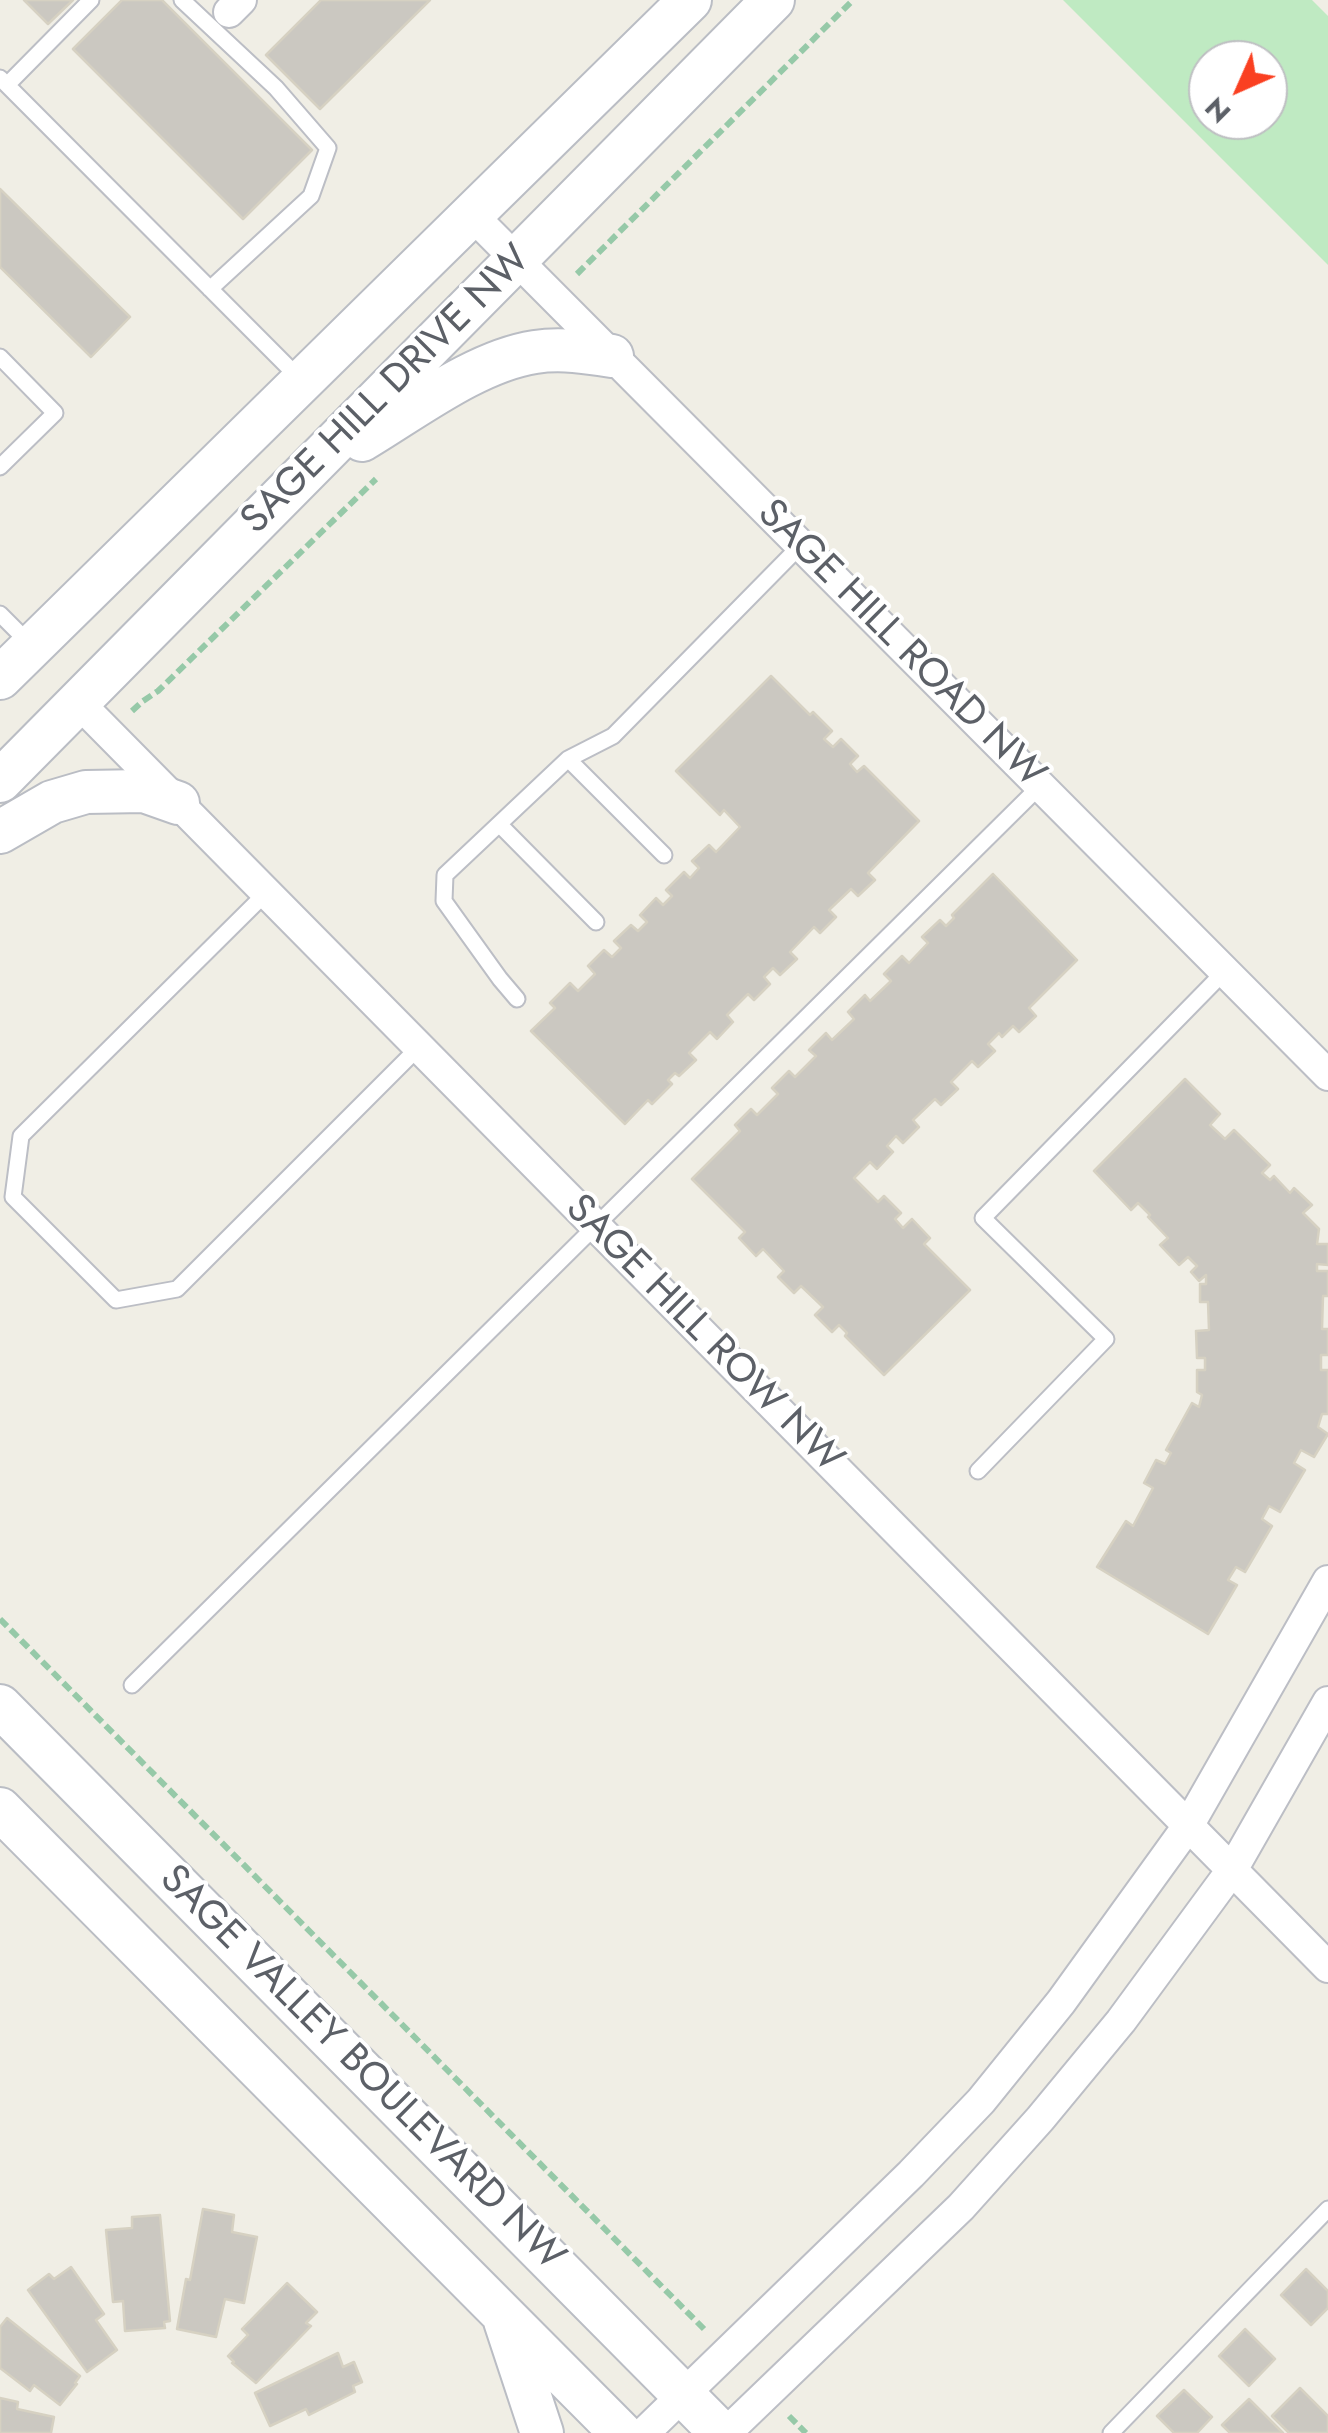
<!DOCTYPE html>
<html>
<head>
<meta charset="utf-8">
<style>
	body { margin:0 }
	#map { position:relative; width:1328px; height:2433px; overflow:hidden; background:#f0eee5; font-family:Jost,sans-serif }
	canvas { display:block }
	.north { position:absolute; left:1188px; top:40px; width:100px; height:100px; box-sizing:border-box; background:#fff; border:2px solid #bebfc2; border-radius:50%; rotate:225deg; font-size:28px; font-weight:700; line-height:40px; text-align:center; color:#5c6067 }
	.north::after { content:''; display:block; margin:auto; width:35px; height:45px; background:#fa4021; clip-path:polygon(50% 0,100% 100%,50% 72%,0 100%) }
</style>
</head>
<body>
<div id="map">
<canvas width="1328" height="2433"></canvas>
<div class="north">N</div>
</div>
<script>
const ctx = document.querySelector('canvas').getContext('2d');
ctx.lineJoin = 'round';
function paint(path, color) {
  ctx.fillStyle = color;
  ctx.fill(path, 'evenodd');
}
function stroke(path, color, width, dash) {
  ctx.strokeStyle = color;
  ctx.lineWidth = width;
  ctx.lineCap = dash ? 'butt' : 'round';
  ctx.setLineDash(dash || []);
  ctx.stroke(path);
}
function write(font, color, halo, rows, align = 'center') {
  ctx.font = font + ' Jost,sans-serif';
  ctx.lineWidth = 8;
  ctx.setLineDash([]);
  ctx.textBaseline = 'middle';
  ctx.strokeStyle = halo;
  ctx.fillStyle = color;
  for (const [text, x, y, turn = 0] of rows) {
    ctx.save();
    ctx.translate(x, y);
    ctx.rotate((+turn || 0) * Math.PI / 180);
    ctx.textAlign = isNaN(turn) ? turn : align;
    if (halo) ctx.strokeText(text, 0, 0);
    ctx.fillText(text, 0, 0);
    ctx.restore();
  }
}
const green = new Path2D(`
	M1063,0H1312L1328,16V265ZM1208,60H1268V120H1208Z`);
const building = new Path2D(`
	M24,0H73L48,24Z
	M122,0H162L312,150L243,219L73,49Z
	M321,0H430L320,109L266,55Z
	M0,189L130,317L91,357L0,267Z
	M771,676L810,715L813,712L832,731L824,739L833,747L841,739L858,756L850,764L857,772L864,766L919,821L868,873L875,880L858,896L851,889L829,910L836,917L820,933L814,927L790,952L797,959L780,975L773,968L764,977L770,984L754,1000L748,994L727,1015L733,1022L717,1039L710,1032L689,1053L696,1060L679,1076L675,1073L668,1080L672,1084L652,1104L648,1100L625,1124L531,1031L555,1008L550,1003L570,983L578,991L595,974L588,966L604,950L612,957L621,948L614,941L631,925L638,931L647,922L640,915L656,898L663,905L672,896L666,890L684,872L690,878L699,868L692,861L709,845L716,852L740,827L724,810L720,815L676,771Z
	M993,874L1077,960L1029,1008L1036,1016L1019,1032L1013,1026L1002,1037L999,1033L988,1044L995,1051L978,1067L972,1061L951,1082L958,1089L941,1105L935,1099L913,1120L919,1127L903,1143L896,1136L887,1146L893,1152L877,1169L870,1162L854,1178L878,1202L884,1196L901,1213L895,1219L903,1228L912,1219L930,1238L924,1244L970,1290L884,1375L845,1336L847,1333L839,1325L832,1332L815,1315L823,1307L801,1286L794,1293L778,1277L784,1271L763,1249L756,1256L739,1238L745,1232L692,1179L740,1131L735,1125L751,1109L757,1115L778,1094L772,1088L789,1071L795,1077L816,1056L809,1050L826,1033L832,1040L854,1019L848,1012L865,995L870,1001L891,981L884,974L902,956L909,963L928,943L922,937L940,920L946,926L954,918L952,915Z
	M1185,1079L1220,1114L1210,1125L1225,1139L1234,1130L1270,1165L1262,1173L1270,1180L1274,1176L1290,1193L1294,1188L1312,1205L1303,1213L1319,1229L1317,1244H1328V1265L1317,1264V1271H1328V1296H1323L1322,1329H1328V1355H1321V1370H1328V1414H1322L1318,1427L1328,1434L1314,1457L1301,1450L1294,1463L1305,1470L1280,1512L1269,1506L1262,1519L1272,1526L1245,1572L1236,1567L1228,1580L1237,1585L1208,1634L1097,1567L1126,1521L1133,1526L1153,1488L1144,1483L1156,1460L1165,1464L1171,1453L1166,1450L1192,1403L1199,1407L1202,1395L1197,1392V1370H1205V1358H1197L1196,1331L1209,1330L1208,1302H1200V1284H1206V1275L1199,1281L1191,1272L1197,1266L1188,1257L1179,1265L1160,1245L1168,1238L1148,1217L1150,1215L1138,1203L1131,1210L1094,1171Z
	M203,2209L234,2215L232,2232L257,2237L244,2303L225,2299L216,2337L177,2329L186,2279L190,2280Z
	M160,2215L170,2321L164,2322L165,2328L125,2331L123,2301L113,2302L106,2230L132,2228V2217Z
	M71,2267L104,2314L96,2320L117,2350L87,2372L28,2290L49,2274L54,2279Z
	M1306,2269L1328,2291V2308L1311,2325L1281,2295Z
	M287,2283L317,2312L306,2323L311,2326L256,2383L232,2363L234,2362L228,2356L248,2335L242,2329Z
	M7,2318L80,2376L75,2383L77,2384L60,2405L34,2385L30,2391L0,2368V2327Z
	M1245,2329L1275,2359L1249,2386L1219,2356Z
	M338,2353L343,2367L354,2362L362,2382L353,2386L355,2392L309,2415L306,2409L270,2426L255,2393Z
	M1300,2388L1328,2416V2433H1289L1272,2416Z
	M1184,2390L1212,2417L1197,2433H1174L1157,2416Z
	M0,2398L18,2402L17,2409L54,2417L51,2433H0Z
	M1249,2399L1283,2433H1230L1222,2425Z`);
const path = new Path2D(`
	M577,274L853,0
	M132,711L143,701L158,691L376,479
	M0,1619L704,2329
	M789,2416L806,2433`);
const lane = new Path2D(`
	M182,0L276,88L328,148L311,196L210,289
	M0,78L300,379
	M7,85L91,0
	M0,357L55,413L0,467
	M0,614L30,644
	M568,759L664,855
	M499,824L596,922
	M266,893L21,1136L13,1197L116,1300L177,1289L419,1047
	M517,999L500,979L444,901L445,875L568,759L613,736L801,545
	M978,1471L1106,1339L983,1218L1225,971
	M132,1685L1040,786
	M1111,2433L1328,2209`);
const street = new Path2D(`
	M229,12L241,0
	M472,215L1328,1075
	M78,702L1328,1967
	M644,2433L911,2174L981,2101L1061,2002L1188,1826L1328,1581
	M726,2433L961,2207L1040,2119L1121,2021L1232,1870L1328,1702`);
const secondary = new Path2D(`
	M362,440C414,409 476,361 535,352C561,348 587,352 612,356
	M0,678L690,0
	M0,781L773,0
	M0,832L52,802L86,792L144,791L178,803
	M0,1706L721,2433
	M0,1809L621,2433
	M505,2321L542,2433`);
const streetNames = [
	["SAGE HILL DRIVE NW",387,391,-45],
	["SAGE HILL ROAD NW",900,645,45],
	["SAGE HILL ROW NW",703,1335,45],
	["SAGE VALLEY BOULEVARD NW",361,2069,45]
];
paint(green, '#bfeac2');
paint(building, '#cbc8c1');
stroke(building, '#d6d1c2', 2.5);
stroke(lane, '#bcbec5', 19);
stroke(street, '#bcbec5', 34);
stroke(secondary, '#babdc4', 46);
stroke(path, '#96c9a8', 6, [10, 5]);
stroke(lane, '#fff', 15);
stroke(street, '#fff', 30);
stroke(secondary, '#fff', 42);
write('40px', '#5c6067', '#fff', streetNames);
</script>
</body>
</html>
